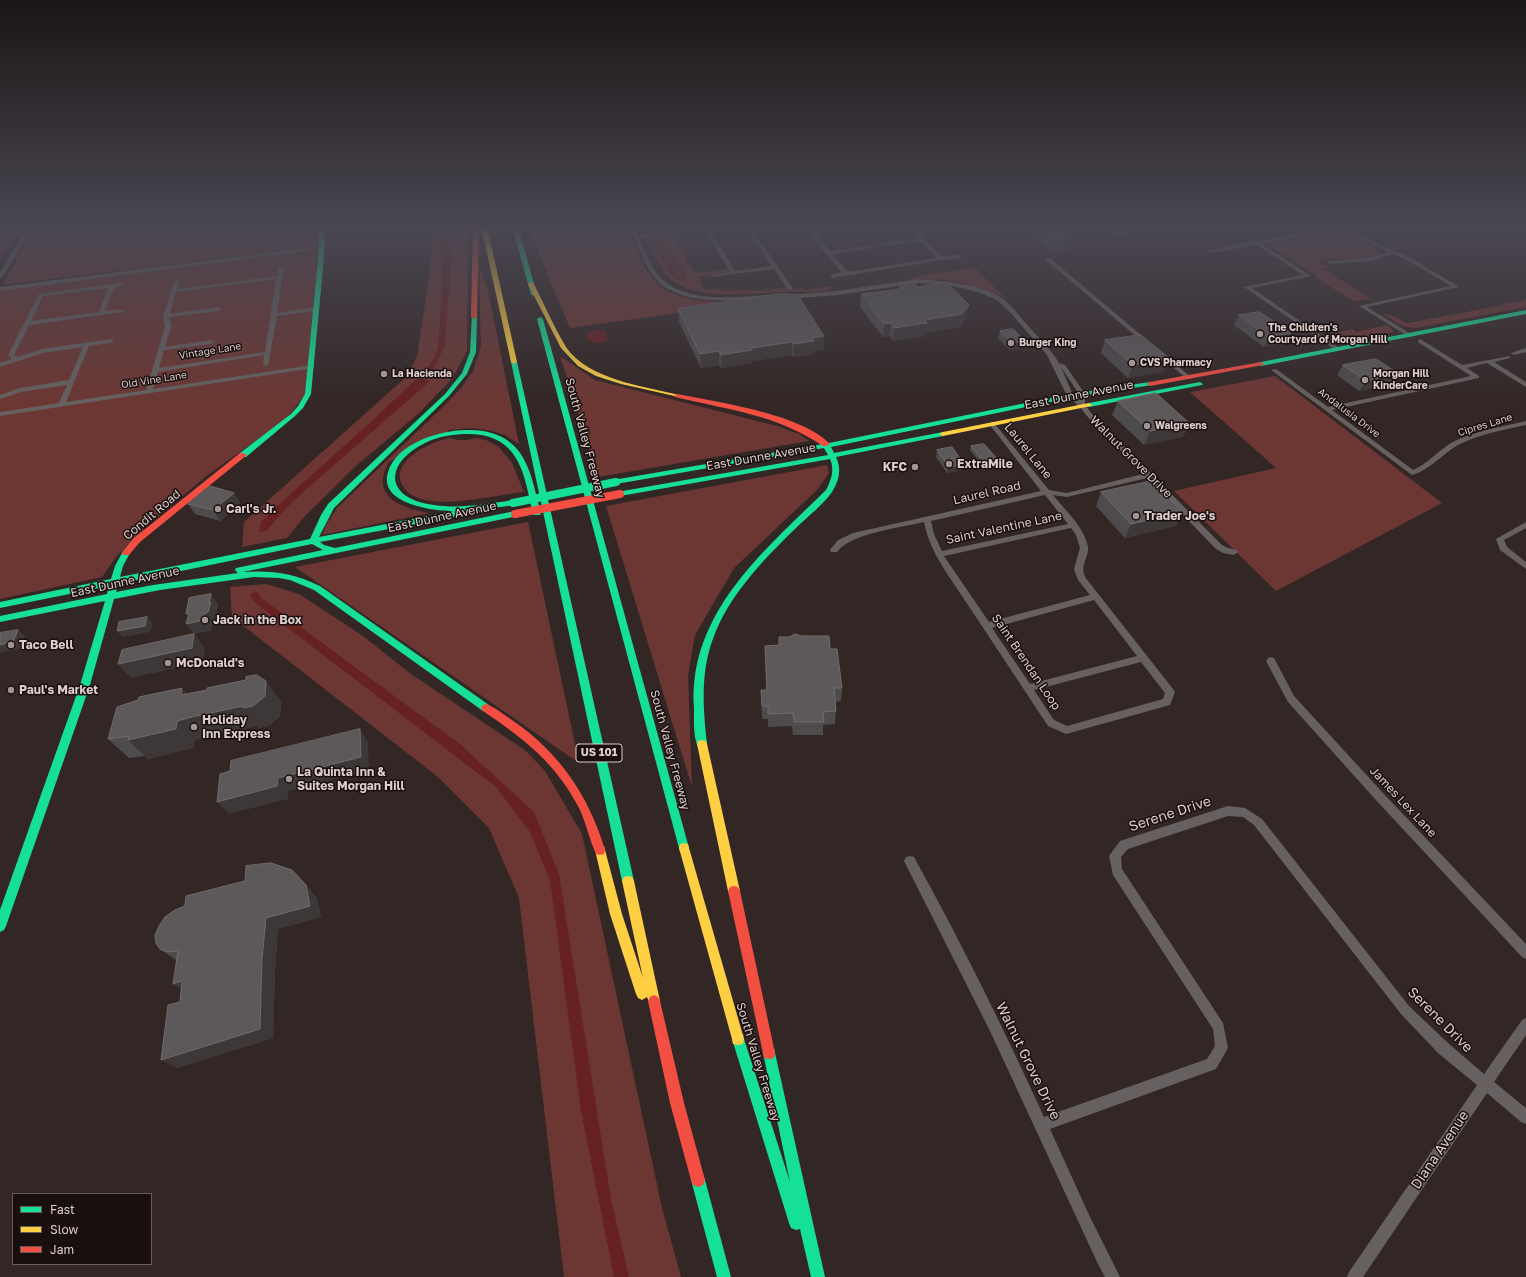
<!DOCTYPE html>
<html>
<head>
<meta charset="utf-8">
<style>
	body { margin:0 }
	#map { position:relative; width:1526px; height:1277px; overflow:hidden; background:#332726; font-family:"Golos Text",sans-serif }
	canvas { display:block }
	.legend { position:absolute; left:12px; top:1193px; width:140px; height:72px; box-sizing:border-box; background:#190f0e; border:1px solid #675b5a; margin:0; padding:5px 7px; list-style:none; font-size:12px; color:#ddcecd }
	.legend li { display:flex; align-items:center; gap:8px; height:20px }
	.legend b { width:20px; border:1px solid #675b5a }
</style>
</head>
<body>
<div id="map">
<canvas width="1526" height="1277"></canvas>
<ul class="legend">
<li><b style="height:5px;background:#16e098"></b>Fast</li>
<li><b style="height:5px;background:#ffcf43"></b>Slow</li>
<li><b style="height:5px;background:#f24e42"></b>Jam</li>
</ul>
</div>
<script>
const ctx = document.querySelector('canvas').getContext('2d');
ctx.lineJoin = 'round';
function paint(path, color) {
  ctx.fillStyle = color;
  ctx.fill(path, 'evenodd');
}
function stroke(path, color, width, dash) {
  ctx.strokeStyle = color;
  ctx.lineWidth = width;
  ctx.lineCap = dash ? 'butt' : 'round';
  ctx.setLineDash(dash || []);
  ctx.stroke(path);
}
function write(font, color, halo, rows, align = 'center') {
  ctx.font = font + ' "Golos Text",sans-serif';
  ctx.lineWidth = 3;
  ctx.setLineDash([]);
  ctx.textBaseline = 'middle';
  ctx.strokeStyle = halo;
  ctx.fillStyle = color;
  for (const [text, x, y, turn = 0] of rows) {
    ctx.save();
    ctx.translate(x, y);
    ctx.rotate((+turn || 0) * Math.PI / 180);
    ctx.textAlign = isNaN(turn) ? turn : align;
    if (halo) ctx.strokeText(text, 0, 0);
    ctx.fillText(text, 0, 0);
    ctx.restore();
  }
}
const green = new Path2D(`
	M0,226H24L0,260Z
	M36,226H322L321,246L2,285Z
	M432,226H468L467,351L452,379L418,414L357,465L304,517L287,538L242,547L244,522L405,378L417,357L429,277L433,236Z
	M527,226H626C634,243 642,267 654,280C674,304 721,302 749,303L570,328Z
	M641,226H655L657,229H660L663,235L672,234L694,273L727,269L729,272L698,277L704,289L708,290L720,289C724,294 729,290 735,290C753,291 767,290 786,288L788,290L803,288L805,290L829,286L832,290C816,293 800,291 783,292C751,293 693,302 668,277C660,269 647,238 641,226Z
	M1340,232L1348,234L1380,251C1369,262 1337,258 1323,259L1319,262L1322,265L1329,268L1323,269L1371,299L1353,301L1315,277V275L1269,245L1273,243Z
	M318,250L308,363V391L286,419L209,474L149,524L116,557L102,577L0,599V290Z
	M479,267H480L488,290L519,444L505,435L488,430L469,428L450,430L389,462C369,497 401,508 430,513L322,535L326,525L337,508L445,405L461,388L473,371L481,347Z
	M974,267L1004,297C965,281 943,278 901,279Z
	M1526,299V307L1416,328L1402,326L1383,314C1391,313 1400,321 1408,323L1503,305L1502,304L1523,301L1522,300Z
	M1387,325L1394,331L1393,332L1343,342L1332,340L1324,335L1353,329L1356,332Z
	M560,356L595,380L777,426L799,434L809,441L598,477Z
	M1275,376L1442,503L1276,591L1174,491L1276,468L1190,392Z
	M450,438L458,440H467L477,438L486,440L499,447L512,463L524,492C497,495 451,506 425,500C416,498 407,494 403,486C388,461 432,441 450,438Z
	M827,465L829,473L817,490L734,568L695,635L688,675L692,787L606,506Z
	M528,522L579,763L295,567Z
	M266,584L299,594L363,636L411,674L526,751L545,771L582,834L662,1208L681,1277H564L519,898L489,828L438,777L232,617L230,587Z`);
const water = new Path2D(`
	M449,230H453L445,345L432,372L426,373V370L434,358L438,348L441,310L442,242L444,231Z
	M655,238L667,240L684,271L686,279L683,281C669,283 657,252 651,240Z
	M594,330L605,331L608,339C601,346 594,344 586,339L588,332Z
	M420,378L430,381L291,503L266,531L259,532L261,522L277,506L373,420L414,381Z
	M255,592H258L261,598L461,745L534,812L559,874L611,1199L629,1277H614L581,1111L550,880L530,832L496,787L254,602L250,594Z`);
const street = new Path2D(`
	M28,226H34L3,276L0,278V272Z
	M628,226H634L638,236L705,226H725L709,229L735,271L772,266L744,226H750L793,289L788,290L774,269L712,277V275L730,272L704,230L640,239C645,252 651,267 660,277C685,304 736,297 769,295L772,297L769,299C736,300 678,307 655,278C643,263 637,243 628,226Z
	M803,226H809L815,231L853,227V229L851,230L817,234L830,251L869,246L870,247L867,249L832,254L847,271H855L936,258L921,242L880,246V244L882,243L918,239L905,226H911L941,256L959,255L962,257L959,259L941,260L833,278L830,276L831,275L841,272L813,238L812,234Z
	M1103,226H1109L1118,232L1158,226H1171L1117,236Z
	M1343,226H1360L1349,229L1375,243L1411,258L1459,287L1367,307L1411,334V336L1409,337L1359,306L1451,286L1407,260L1392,254L1371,261L1328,264V262L1330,261L1370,257L1388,252L1343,230L1262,244L1311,276L1252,288L1339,348L1340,349L1337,351L1244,287L1303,275L1257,245L1210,253L1207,251L1256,240L1258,241Z
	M321,246L323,247V249L0,291V287Z
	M1046,258H1050L1148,341V343H1144L1046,260Z
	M281,266L284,268L277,313L316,307L319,309L316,311L277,316L268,366L263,365L264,355L158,372L153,389L312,365L314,366V368L0,416V412L59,403L67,385L21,392L0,399V395L20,388L69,380L83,347L43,353L0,367V363L12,359L8,355L39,294L112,284L122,283L125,285L114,288L105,311L121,309L124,311L123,312L29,325L14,355L18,357L42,349L111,339L114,341L111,343L89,346L66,402L146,390L165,327L163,316L175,280L180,281L177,289L277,276L278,268ZM276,279L265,352L159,368L164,350L211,344L214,342L211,340L165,347L171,327L169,317L219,311L222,309L219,307L170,314L176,292ZM108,288L99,312L31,321L43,296Z
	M918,279C942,281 982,284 1002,298C1013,307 1022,319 1032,330C1041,340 1052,351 1059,363L1065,365L1085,394V404L1091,413L1222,545L1228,548L1237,550L1238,552L1234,555L1223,553L1216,549L1147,478L1067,497L1053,495C1065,510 1085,528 1088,547C1089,558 1080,563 1085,577L1173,689L1175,692L1170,705L1066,734L1048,726C1022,687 996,647 970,608C953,581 930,554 924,522C900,528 851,533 837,552H831L830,550L838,540L853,533L1041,491L990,425L989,424L992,422L994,423L1049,490L1067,493L1143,474L1086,415L1080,407L1067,396L1047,355L1010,312L997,300L978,292L949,285L918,283L837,295L786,299L783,297L786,295L837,291ZM1061,367L1079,394V399L1073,395ZM1045,495L1068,524L942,551L934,534L931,521ZM1071,528L1076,535L1080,548L1074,569L1078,580L1090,595L989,622L944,556ZM1094,600L1137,656L1030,684L992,628ZM1141,662L1165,693L1163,699L1067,726L1054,720L1034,690Z
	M1420,339L1462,365L1510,356V358L1494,362L1526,382V387L1487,363L1467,368L1479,376V378L1332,410L1413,470C1427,464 1438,451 1451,443C1474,431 1501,427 1526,421V425C1503,430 1479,434 1458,445C1442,454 1430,470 1412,475L1271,370L1276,369L1328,407L1471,376L1418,342V340Z
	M1526,348V352L1514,355L1511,353Z
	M1157,352H1161L1191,377V379H1187L1157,354Z
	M1526,522V528L1504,540L1507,547L1526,562V569L1500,550L1496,539Z
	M1271,657L1274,658L1294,696L1383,793L1526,944V959L1522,957L1375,799L1288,702L1266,661L1268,658Z
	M1228,806L1245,808L1262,819L1409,1006L1448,1043L1484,1074L1522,1020L1526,1018V1035L1494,1082L1526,1108V1124L1521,1122L1487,1093L1363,1277H1347L1349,1272L1477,1085L1438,1053L1401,1014L1254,825L1243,817L1228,816L1128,849L1121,857L1122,869L1223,1023L1228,1048L1216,1069L1050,1129L1090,1217L1120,1277H1105L1098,1264L990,1031L904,861L906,857L910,856L914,857C961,942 1004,1029 1044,1117L1207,1059L1215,1046L1213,1029L1113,875L1109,856L1120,841Z`);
const fast = new Path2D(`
	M319,226H325L324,258L311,394L303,408L295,416L246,457H240V453L291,414L298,406L305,394L318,258Z
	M512,226H518L537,295L536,296L531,295Z
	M1520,226H1526V229Z
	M1526,310V314L1261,366L1258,364L1261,362Z
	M472,316L477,317L476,352L467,374L449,396L334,508L319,537L454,511C433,511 378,504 388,472C397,442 443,429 470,430C485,430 501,434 512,444C531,461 534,489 541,513L540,515H534L533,513C527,491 525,465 508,448C498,438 484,434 469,434C454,434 439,436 425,443C383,464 385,499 434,505C460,509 487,504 513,500L516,501L517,503L516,505L484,509L480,512L320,542L324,545L335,548L515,511L518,512L519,514L518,516L243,572C271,570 294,573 320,586L489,705L491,708L489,711L486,712L483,711L314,590L290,580L279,578L254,577L160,590L114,599L90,685L6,926L4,930L0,932V910L80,685L105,601L0,622V616L107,594L109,586L0,608V602L111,579L115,566L123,551L126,550L130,553L123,566L120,577L310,539L321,515L328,504L445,394L462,373L470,352ZM312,544L323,550L236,568L235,570L238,573L153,585L116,592L118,584Z
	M540,317L543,319L689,848L688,852L684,853L680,852L679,848L537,319Z
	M514,360L517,362L634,881L632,885L628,886L624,885L622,881L511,362Z
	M1150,382L1153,384L1152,385L1070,398L831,447L834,453L943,432L947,434L943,436L836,457C842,469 839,481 832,492C825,503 806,518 796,528C764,559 730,594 714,636C700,672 703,707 707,744L706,747L702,748L698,747C693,736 694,720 694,708C688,613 764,551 826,490C831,480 835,470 830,459L620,496H617V492L828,455L824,448L616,484H613V480L823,444L826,442L829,443L1070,394Z
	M1200,382L1203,384L1202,385L1089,407L1086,405L1089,403Z
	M738,1033L743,1034L744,1039L790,1182L763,1053L764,1048L769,1047L774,1048L775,1053L825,1277H811L800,1229L796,1230L791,1228L789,1223L732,1039L733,1034Z
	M698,1173L703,1175L705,1180L731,1277H717L691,1180L693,1175Z`);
const slow = new Path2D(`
	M481,226H487L517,362L514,364L511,362Z
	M531,282L534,284C544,304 554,327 566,347C589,380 643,386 679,395V397L621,384L596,376L578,366L561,348L528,284Z
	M1089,403L1092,405L1091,406L943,436L939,434L943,432Z
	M702,740L706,741L707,744L740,891L738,895L734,896L730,895L728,891L697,744L698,741Z
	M684,843L688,844L689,848L744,1039L743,1044L738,1045L733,1044L732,1039L679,848L680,844Z
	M600,845L604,846L605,850L622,914L643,978L622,881L624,877L628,876L632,877L634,881L660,1001L658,1005L654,1007L650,1005L647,997L642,1000L638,998L636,994L610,914L595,850L596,846Z`);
const jam = new Path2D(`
	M473,226H479L477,317L474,319L471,317Z
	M1261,362L1264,364L1263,365L1150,386L1147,384L1150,382Z
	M677,394C717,402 802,414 830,444L826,446H823C775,414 729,410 675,397L674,396Z
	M240,453H243L247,455L140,542L129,555H123L122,553L123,551L134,538Z
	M486,704C495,707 504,715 512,720C559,752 589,796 605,850L604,854L600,855L596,854C589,839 586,822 579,808C555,762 524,739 483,711L481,708L483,705Z
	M734,886L738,887L740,891L775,1053L774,1058L769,1059L764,1058L763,1053L728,891L730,887Z
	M654,995L658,997L660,1001L684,1103L705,1180L703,1185L698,1187L693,1185L691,1180L670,1103L648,1001L650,997Z`);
const fastBridge = new Path2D(`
	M513,503L616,482`);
const jamBridge = new Path2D(`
	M515,514L620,494`);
const wall = new Path2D(`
	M940,226H998V227L948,234Z
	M1021,226H1060L1075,238L1072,250L1052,253Z
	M899,284L918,287L966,318L960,327L925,333V336L893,341L890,336L883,337L860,307L861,294L898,290Z
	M678,309L824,349L813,351V354L793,357L792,355L752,361V363L721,368L719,365L701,368L679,322Z
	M1239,315L1285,343L1264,347L1234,325Z
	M1000,331L1023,348L1010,350L998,338Z
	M1105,340L1163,372L1128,378L1101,353Z
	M1343,365L1392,384L1359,391L1337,375Z
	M1118,401L1189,423L1183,437L1144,445L1112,415Z
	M971,446L1000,462L999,466L985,469L970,450Z
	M937,450L963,470L947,473L936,457Z
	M1101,492L1176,526L1125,538L1096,506Z
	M234,493L240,503L220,521L195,514L188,504Z
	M779,637L830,649L842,688L841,701L835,702L836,711L835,724L823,725V735H793L792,726L768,727V719H762L761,690H766L765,646L779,645Z
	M187,694L281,701L280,716L269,726L258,728L257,726L213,735L195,740L193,748L148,759L145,756L129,758L108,739Z
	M316,896L321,917L278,929L275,969L273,1038L177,1068L180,1002L181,989L176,960L160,949Z`);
const shadedWall = new Path2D(`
	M949,226H998V227L948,234Z
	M1075,238L1072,250L1052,253L1055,241Z
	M969,305L966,318L960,327L925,333V336L893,341L894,328L925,320Z
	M891,323L890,336L883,337L884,324Z
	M1291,333L1285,343L1264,347L1268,337Z
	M824,336V349L813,351V354L793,357L794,344L812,338Z
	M1025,341L1023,348L1010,350L1012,343Z
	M792,342V355L752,361V363L721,368V355L751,348Z
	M719,351V365L701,368L700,354Z
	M1169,358L1163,372L1128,378L1133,365Z
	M1399,374L1392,384L1359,391L1366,381Z
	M1189,423L1183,437L1144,445L1150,431Z
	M1000,462L999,466L985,469L986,465Z
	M964,464L963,470L947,473L949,467Z
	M234,493L240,503L220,521L213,510Z
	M1183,512L1176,526L1125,538L1131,524Z
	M211,594L218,604L217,611L218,613L216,622L213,623L211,631L194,634L186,624L192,622L186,614L205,613L209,603Z
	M147,617L153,624L150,632L123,637L117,631Z
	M18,630L25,636L20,649L0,653V645Z
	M194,634L205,648L203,662L131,678L118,664Z
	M266,681L281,701L280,716L269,726L258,728L257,726L213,735L195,740L193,748L148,759L128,740L177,721Z
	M182,688L199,708L181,695Z
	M360,729L368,742L369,770L288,791V799L229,814L217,802L278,778Z
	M292,870L316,896L321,917L278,929L275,969L273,1038L177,1068L161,1060L262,959L266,918Z
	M182,981L188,993L173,984Z`);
const building = new Path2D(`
	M1037,226H1060L1075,238L1055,241Z
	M914,282L918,287L946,282L969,305L962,314L925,320L927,323L894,328L891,323L884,324L861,294L902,289L899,284Z
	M777,294H797L824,336L812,338L814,341L794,344L792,342L751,348L752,350L721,355L719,351L700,354L678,309Z
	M1260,312L1291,333L1268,337L1239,315Z
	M1013,329L1025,341L1012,343L1000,331Z
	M1141,335L1169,358L1133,365L1105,340Z
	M1376,359L1399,374L1366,381L1343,365Z
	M1156,393L1189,423L1150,431L1118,401Z
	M984,444L1000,462L986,465L971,446Z
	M952,447L964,464L949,467L937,450Z
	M1152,481L1183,512L1131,524L1101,492Z
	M210,486L234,493L213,510L188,504Z
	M211,594L209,603L211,602L208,612L205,613L204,620L186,624L189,613L186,614L189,598Z
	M147,617L145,626L117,631L119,622Z
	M18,630L13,642L0,645V633Z
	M194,634L192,648L118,664L122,650Z
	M795,634L802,636H829L830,649H837L842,688H834L836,711L823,712L824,722H794L793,713L768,714V706H762L761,690H767L765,646L779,645V637H789Z
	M257,675L266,681L265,696L253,706L243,708V706L196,716L177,721L176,729L128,740L129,736L108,739L117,707L138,700L139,697L182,688L181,695L207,690V688L246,680V677Z
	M360,729L361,757L278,778L277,786L217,802L220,774L230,771L231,761Z
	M271,863L292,870L306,885L310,906L266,918L262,959L260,1029L161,1060L168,1005L180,1002L182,981L173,984L178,951L168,952L160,949L156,943L155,935L159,926L165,917L175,910L185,906L186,896L245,881L246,866Z`);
const markers = [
	[1260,334,4,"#a29493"],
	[1011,343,4,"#a29493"],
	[1132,363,4,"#a29493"],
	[384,374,4,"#a29493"],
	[1365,380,4,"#a29493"],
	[1147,426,4,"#a29493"],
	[949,464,4,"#a29493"],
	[915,467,4,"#a29493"],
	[218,509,4,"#a29493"],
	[1136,516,4,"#a29493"],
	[205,620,4,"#a29493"],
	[11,645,4,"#a29493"],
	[168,663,4,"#a29493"],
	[11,690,4,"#a29493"],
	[194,727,4,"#a29493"],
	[289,779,4,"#a29493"]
];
const farPoinames = [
	["The Children's",1268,328],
	["Courtyard of Morgan Hill",1268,340],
	["Burger King",1019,343],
	["CVS Pharmacy",1140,363],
	["La Hacienda",392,374],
	["Morgan Hill",1373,374],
	["KinderCare",1373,386],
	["Walgreens",1155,426]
];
const farStreetnames = [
	["Vintage Lane",210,351,-9],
	["Old Vine Lane",154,380,-9],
	["Andalusia Drive",1349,413,37],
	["Cipres Lane",1485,425,-17]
];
const shields = [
	[599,753,46]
];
const shieldNames = [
	["US 101",599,753]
];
const streetNames = [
	["East Dunne Avenue",1079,395,-11],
	["South Valley Freeway",585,438,75],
	["Laurel Lane",1028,451,51],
	["East Dunne Avenue",761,457,-10],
	["Walnut Grove Drive",1131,457,45],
	["Laurel Road",987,493,-13],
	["Condit Road",152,515,-40],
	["East Dunne Avenue",442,517,-12],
	["Saint Valentine Lane",1004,528,-12],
	["East Dunne Avenue",125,582,-12],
	["Saint Brendan Loop",1026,662,56],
	["South Valley Freeway",670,750,75],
	["James Lex Lane",1403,802,47],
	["South Valley Freeway",758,1062,73]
];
const poiNames = [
	["ExtraMile",957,464],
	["KFC",907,467,"right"],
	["Carl's Jr.",226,509],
	["Trader Joe's",1144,516],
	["Jack in the Box",213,620],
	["Taco Bell",19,645],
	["McDonald's",176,663],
	["Paul's Market",19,690],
	["Holiday",202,720],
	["Inn Express",202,734],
	["La Quinta Inn &",297,772],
	["Suites Morgan Hill",297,786]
];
const nearStreetnames = [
	["Serene Drive",1170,814,-18],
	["Serene Drive",1440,1020,45],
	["Walnut Grove Drive",1028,1061,64],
	["Diana Avenue",1440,1150,-56]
];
paint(green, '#6c3733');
paint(water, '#662120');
paint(street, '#666160');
paint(fast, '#16e098');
paint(slow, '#ffcf43');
paint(jam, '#f24e42');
stroke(fastBridge, '#16e098', 8);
stroke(jamBridge, '#f24e42', 8);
paint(wall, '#4e4b4d');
paint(shadedWall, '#3d3737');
paint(building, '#5d595a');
stroke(building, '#716b6c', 1);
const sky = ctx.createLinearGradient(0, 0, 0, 405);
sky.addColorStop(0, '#1c1515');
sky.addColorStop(0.56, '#4a4752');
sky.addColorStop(1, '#4a475200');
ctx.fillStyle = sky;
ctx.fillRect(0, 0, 1526, 405);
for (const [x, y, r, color] of markers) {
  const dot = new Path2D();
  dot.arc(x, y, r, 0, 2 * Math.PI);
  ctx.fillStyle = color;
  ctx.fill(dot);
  stroke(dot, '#190f0e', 1.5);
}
write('bold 10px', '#ddcecd', '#190f0e', farPoinames, 'left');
write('10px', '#ddcecd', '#190f0e', farStreetnames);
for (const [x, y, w] of shields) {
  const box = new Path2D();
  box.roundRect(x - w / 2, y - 9, w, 18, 3);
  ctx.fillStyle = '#190f0e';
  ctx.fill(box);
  stroke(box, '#ddcecd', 1);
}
write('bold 11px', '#ddcecd', null, shieldNames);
write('12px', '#ddcecd', '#190f0e', streetNames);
write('bold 12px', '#ddcecd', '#190f0e', poiNames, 'left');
write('14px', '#ddcecd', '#190f0e', nearStreetnames);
</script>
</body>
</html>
